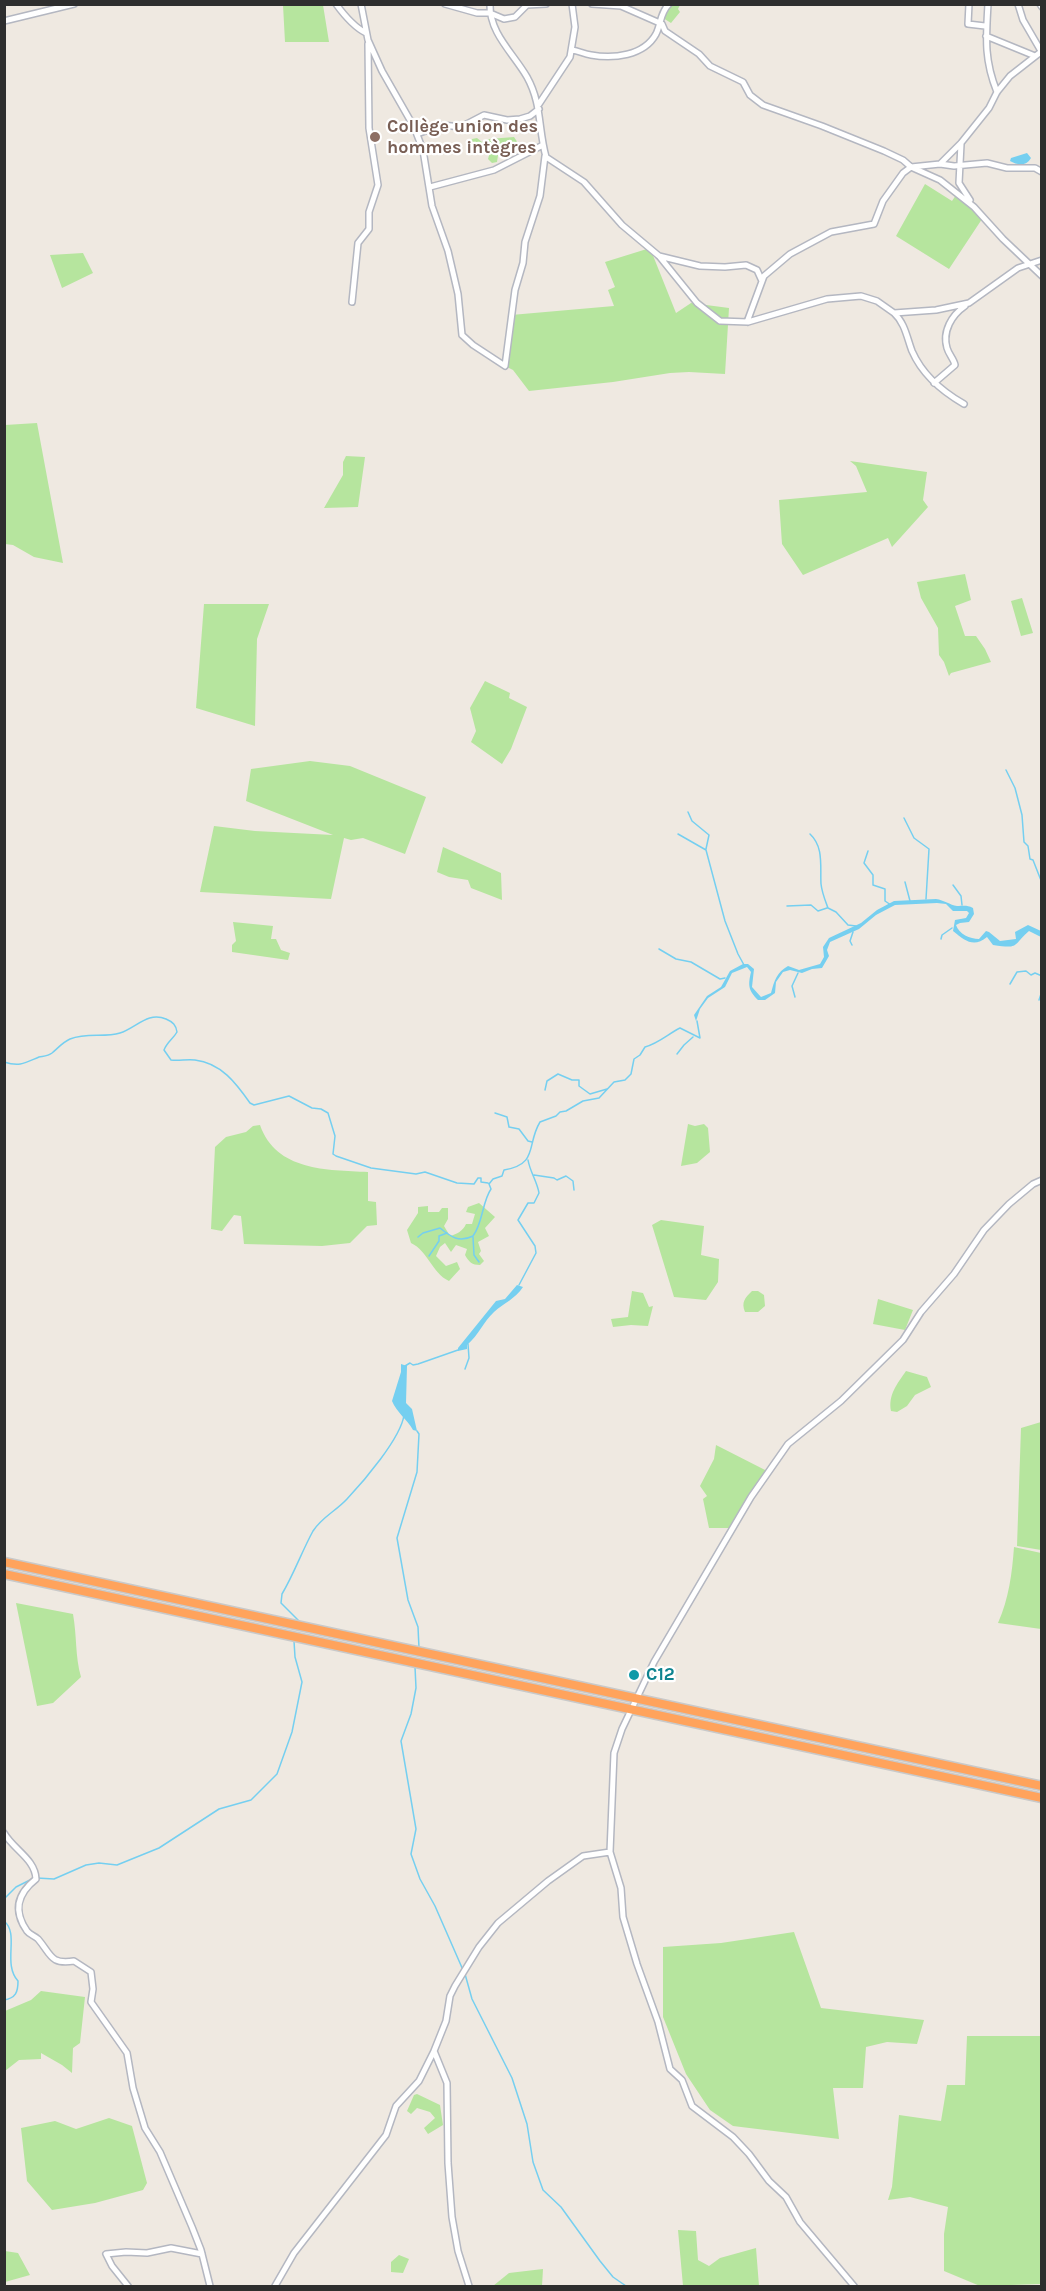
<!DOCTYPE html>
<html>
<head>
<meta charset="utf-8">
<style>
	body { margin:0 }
	#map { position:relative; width:1046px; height:2291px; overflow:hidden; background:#efe9e1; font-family:Karla,sans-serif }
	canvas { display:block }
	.frame { position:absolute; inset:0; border:6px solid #2e2e2e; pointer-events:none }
</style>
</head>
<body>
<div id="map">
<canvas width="1046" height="2291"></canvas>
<div class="frame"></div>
</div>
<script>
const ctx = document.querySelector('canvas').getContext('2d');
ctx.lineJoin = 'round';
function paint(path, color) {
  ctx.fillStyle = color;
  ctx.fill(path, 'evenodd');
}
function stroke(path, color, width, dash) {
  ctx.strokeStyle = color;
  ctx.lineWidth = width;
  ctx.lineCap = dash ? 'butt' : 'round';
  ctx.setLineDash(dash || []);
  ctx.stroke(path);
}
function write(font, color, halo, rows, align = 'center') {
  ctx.font = font + ' Karla,sans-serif';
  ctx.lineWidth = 4.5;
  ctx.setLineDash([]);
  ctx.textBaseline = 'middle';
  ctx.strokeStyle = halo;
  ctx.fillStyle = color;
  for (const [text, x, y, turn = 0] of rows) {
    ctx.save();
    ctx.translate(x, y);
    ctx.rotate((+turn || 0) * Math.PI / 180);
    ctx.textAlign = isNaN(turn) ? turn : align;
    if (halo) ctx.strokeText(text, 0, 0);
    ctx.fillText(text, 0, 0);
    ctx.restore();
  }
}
const green = new Path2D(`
	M283,5H323L329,42H285Z
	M672,5H680L678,9L680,12L671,23L663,18L664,13Z
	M514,137L518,143L499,149L497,162L492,163L488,159L490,152L487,147L479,148L473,155L468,153L467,148L472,139L477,138L482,142L489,139Z
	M925,184L952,201L958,192L984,216L949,269L896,236Z
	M650,248L676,313L691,303L729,308L725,374L689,372L670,373L613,382L529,391L513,370L507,367L511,315L614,306L608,290L615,287L605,262Z
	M83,253L93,273L62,288L50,255Z
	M37,423L63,563L34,557L13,545L5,544V425Z
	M346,456L365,457L358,507L324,508L343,475V462Z
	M850,461L927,472L923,500L928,507L892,547L888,538L803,575L782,544L779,500L867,492L856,466Z
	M965,574L971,600L955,606L965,636H976L985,649L991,662L951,673L949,676L944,662L939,655L938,628L921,598L917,582Z
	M1022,598L1033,633L1021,636L1011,601Z
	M204,604H269L257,639L255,726L196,708Z
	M485,681L510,693L509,698L527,707L511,749L502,764L471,742L476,731L470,708Z
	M310,761L350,766L426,797L405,854L363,838L351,840L344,838L331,899L200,892L214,826L255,831L333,835L246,801L251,769Z
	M443,847L501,873L502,900L471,888L468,880L449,877L437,872Z
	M233,922L273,926L271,939H276L281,950L290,953L288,960L232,952V945L236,941Z
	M688,1124L695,1126L704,1124L708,1128L710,1152L697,1163L681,1166Z
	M260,1125C276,1171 327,1170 368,1172V1201L376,1202L377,1225L367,1226L350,1243L322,1246L244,1244L241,1216L234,1215L222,1231L211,1229L215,1147L226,1137L246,1132L253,1126Z
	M479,1203L495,1217L485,1228L489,1236L478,1242L481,1251L479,1254L484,1261L480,1265C472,1265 469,1262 465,1255L467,1249L456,1245L451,1252L445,1243L440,1247L436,1256L446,1266L457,1262L460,1269L449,1281C432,1273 428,1251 411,1243L407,1230L418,1213V1207L428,1206V1212H439L442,1208H448V1219L444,1226L450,1236C457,1234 463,1231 466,1224H472L475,1214L466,1212L468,1207Z
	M661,1220L704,1226L701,1255L719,1259L718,1282L706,1300L674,1297L652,1225Z
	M632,1291L643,1293L649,1307L653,1306L648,1326L631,1325L613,1327L611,1319L628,1317Z
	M752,1291H758L764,1295L765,1306L758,1312H745C741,1302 745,1298 752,1291Z
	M878,1299L913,1310L905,1330L873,1324Z
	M906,1371L927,1377L931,1387L915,1395L907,1406L897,1412L891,1411C888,1395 897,1384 906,1371Z
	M1041,1422H1042L1041,1550L1017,1546L1021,1428Z
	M716,1445L769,1472L732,1528H709L703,1499L707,1496L700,1486L714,1459Z
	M1014,1547L1041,1553V1629L998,1623C1009,1598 1012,1574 1014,1547Z
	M16,1603L73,1614C77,1636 75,1656 81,1677L53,1703L37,1706Z
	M794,1932L821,2008L924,2020L917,2044L887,2042L866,2047L863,2088H833L839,2139L733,2126L710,2110L686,2074L663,2017V1947L721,1943Z
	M41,1991L85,1997L80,2043L73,2048L72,2073L62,2065L41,2053V2059L19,2060L5,2071V2011L31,2000Z
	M967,2036H1041V2284L980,2286L944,2271V2234L948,2207L910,2197L888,2200L892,2187L899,2115L941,2121L947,2085H965Z
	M417,2094L440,2105L443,2125L428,2134L424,2128L435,2118L430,2112L417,2108L411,2114L407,2111L414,2095Z
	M109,2118L132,2126L147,2183L143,2190L95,2203L52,2210L27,2181L21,2128L55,2121L76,2129Z
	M678,2230L696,2231L698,2260L709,2266L720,2258L756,2248L759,2286H683Z
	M5,2251L18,2253L30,2275L5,2282Z
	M399,2255L409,2259L403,2273L391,2272V2262Z
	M543,2269L542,2286H493L509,2273Z`);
const water = new Path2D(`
	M1027,153L1031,158C1026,167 1017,165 1010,161L1011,158Z
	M936,899C944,900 950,905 957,906C964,906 967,905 973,908L974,914L969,922L960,923L956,925C959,934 970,939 979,939L986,931L989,932L1000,941L1016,939L1015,932L1028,925L1041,931V937L1029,931C1012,946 1020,949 993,945L987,937C974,948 965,941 953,931L955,920L966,918L969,913L967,911H953L946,904L937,903L895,905L876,915L859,929L830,942L827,950L829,956L822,968L812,969L802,973L790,970L783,972L776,982L775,993L765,1000H758C748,990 748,985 751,972L747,967L732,973L725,987L708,998L700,1009L696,1021L694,1015L707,996L721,987L730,971L743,964H748L754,969L752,987L761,997L771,993C774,981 777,972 788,966L799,970L820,964L824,957L823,947L829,938L861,923L877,910L894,901Z
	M517,1285L523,1287C515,1299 504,1303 494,1312C483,1322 479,1335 467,1345V1349L458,1351V1348L496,1301L505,1299Z
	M401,1364L407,1366L406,1403L412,1409L417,1431L413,1430C407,1419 397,1413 392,1401L401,1372Z`);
const stream = new Path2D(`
	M1006,770L1015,788L1022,815L1024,842L1028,846L1030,859L1033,860L1042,883
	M688,812L692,821L709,835L706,849
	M904,818L914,838L929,849L926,899
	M678,834L706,850L725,921L738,954L744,965
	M810,834C824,847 820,866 821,884C822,893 825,900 828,908L836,912L848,925L856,926
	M868,851L864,863L873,875V885L885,889V901L891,905
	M905,882L910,901
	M953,885L961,896L962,905
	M787,906L811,905L818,911L827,908
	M941,939L942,935L952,928
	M852,945L850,941L853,932
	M659,949L676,959L691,962L720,979L725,978
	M1010,984L1017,972L1026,971L1031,975L1035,973L1042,976
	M795,997L792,986L798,973
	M1039,1000L1042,991
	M677,1054L684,1045L693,1037
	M4,1062C20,1067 25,1063 39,1057C44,1056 48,1056 52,1053C58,1048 63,1042 70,1039C87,1032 104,1038 120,1033C136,1028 148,1011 166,1019C173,1022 176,1025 177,1032C173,1039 167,1042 164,1050L171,1060C179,1061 187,1059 195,1060C221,1063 236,1083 250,1103L254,1105L289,1096L312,1108L321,1109L328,1113L335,1136L333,1154L336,1156L371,1168L416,1174L425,1172L457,1183L474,1184L478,1178H481V1182L488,1183
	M545,1090L547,1081L558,1074L572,1080H579V1086L590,1094L607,1089
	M495,1113L507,1117L509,1127L519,1129L528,1141L532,1142
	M534,1175L554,1178L557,1180L566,1176L573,1181L574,1190
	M418,1237L423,1233L440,1228C451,1237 459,1243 473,1236C483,1223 482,1202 491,1189L489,1184L493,1179L502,1176L504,1170C539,1164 526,1145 540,1122L556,1116L560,1112L566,1111L583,1101L599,1098L614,1082L625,1080L631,1074L634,1059L640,1055L645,1047C659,1043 668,1034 680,1028L700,1038L697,1021
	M473,1237L474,1255L479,1262
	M429,1256L439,1241V1236L447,1233
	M519,1285L536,1253L535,1246L518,1220L528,1203H534L539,1193C537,1181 530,1172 528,1160
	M405,1366L410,1363L413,1365L418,1364L458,1350
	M465,1369L469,1358L468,1344
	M417,1431L419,1434L417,1472L397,1538L408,1600L418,1627L419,1648
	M299,1621L281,1603L282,1594C294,1574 302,1551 313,1531C322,1517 336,1511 347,1499C363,1482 401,1438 404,1415
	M415,1667L416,1688L411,1714L401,1741L416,1829L411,1854L420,1879L435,1906L463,1970
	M37,1878L54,1879L86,1865L99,1863L117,1865L159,1848L219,1809L251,1800L277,1774L292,1732L302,1682L295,1657L294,1641
	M4,1899L16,1887L32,1879
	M4,1921C20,1934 2,1963 18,1981C18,1992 16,1998 4,2000
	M465,1974L472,1999L512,2078L527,2124L533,2162L543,2190L561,2207L600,2261L613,2277L626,2286`);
const minor = new Path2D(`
	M336,4C344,15 354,27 366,33
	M361,4L368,40L382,71L414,127L423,150L432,206L448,251L458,294L462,335L473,345L505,366L515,290L523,263L525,242L540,196L545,156
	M445,4L477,13H490L504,19L515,17L527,5L546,4
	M490,4C489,33 514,54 527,77C542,104 538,128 546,157L584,182L622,225L659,256L697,303L720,321L748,322L827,299L861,296L877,301L894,313L936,310L969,303L1018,268L1042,260
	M592,4L621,6L662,24L665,31L699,54L710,66L743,82L750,95L763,105L822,126L884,151L903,160L911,167L940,180L974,207L1003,239L1042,276
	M969,4L968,24L985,26
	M988,4C986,38 984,60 997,92
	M1018,4L1023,20L1041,51
	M1040,4L1042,7
	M4,21L74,4
	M986,36L1035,56
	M572,50C579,51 584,54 591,55C613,59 644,56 656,34C661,24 660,13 669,4
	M539,104L570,57L575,27L572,4
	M417,134L442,125L461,127L484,115L507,120L520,119L530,116L539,109
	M961,144L959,183L970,200
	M940,164L954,166L987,163L1007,168H1035L1042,172
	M430,187L494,170L543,145
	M659,256L700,266L725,267L746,265L757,270L762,281
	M352,302L358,243L369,229V212L378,185L369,128L368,44
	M894,313C905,323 907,338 912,351C922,374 943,392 964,404
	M747,322L764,276L790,254L831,232L874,224L883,201L903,173L911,167L940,164L961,143L989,108L997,92L1010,76L1042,51
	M934,383L955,365C954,359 949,355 947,348C942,331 952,315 965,306
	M4,1833C14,1850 35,1859 36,1879C17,1894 13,1911 27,1931C30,1935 35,1936 38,1939C51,1954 50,1965 74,1961L91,1972L93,1989L91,2002L127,2053L133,2088L145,2128L160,2152L192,2227L201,2250L210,2286
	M128,2286L112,2266L106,2254L126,2252L147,2253L171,2248L202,2254
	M275,2286L294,2253L386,2135L396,2106L419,2081L434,2051
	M469,2286L458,2251L452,2217L448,2163L447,2083L434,2051L446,2021L450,1996L455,1986L479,1947L498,1923L548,1881L583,1856L610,1852
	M854,2286L800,2222L786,2197L769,2181L749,2154L733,2137L692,2106L682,2080L670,2069L658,2022L637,1964L623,1917L621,1888L610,1852L614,1753L622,1729L654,1662L751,1497L788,1444L841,1401L903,1340L921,1312L954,1274L984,1230L1009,1204L1033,1184L1042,1180`);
const highway = new Path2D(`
	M4,1562L1042,1786
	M4,1574L1042,1798`);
const markers = [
	[375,137,6,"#8d6e63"],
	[634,1675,6,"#0f9aa8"]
];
const educationNames = [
	["Collège union des",387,127],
	["hommes intègres",387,148]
];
const cultureNames = [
	["C12",646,1675]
];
paint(green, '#b6e59e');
paint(water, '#75cff0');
stroke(stream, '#75cff0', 1.5);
stroke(minor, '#b4b7c1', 8);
stroke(highway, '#c9c9c9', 11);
stroke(minor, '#fff', 5);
stroke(highway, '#ffa35c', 8);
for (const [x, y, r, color] of markers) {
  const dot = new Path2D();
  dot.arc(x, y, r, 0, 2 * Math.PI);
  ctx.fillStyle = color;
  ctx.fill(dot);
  stroke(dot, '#fff', 2);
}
write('bold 18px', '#785e54', '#fff', educationNames, 'left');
write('bold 18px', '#0d838f', '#fff', cultureNames, 'left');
</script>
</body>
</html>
